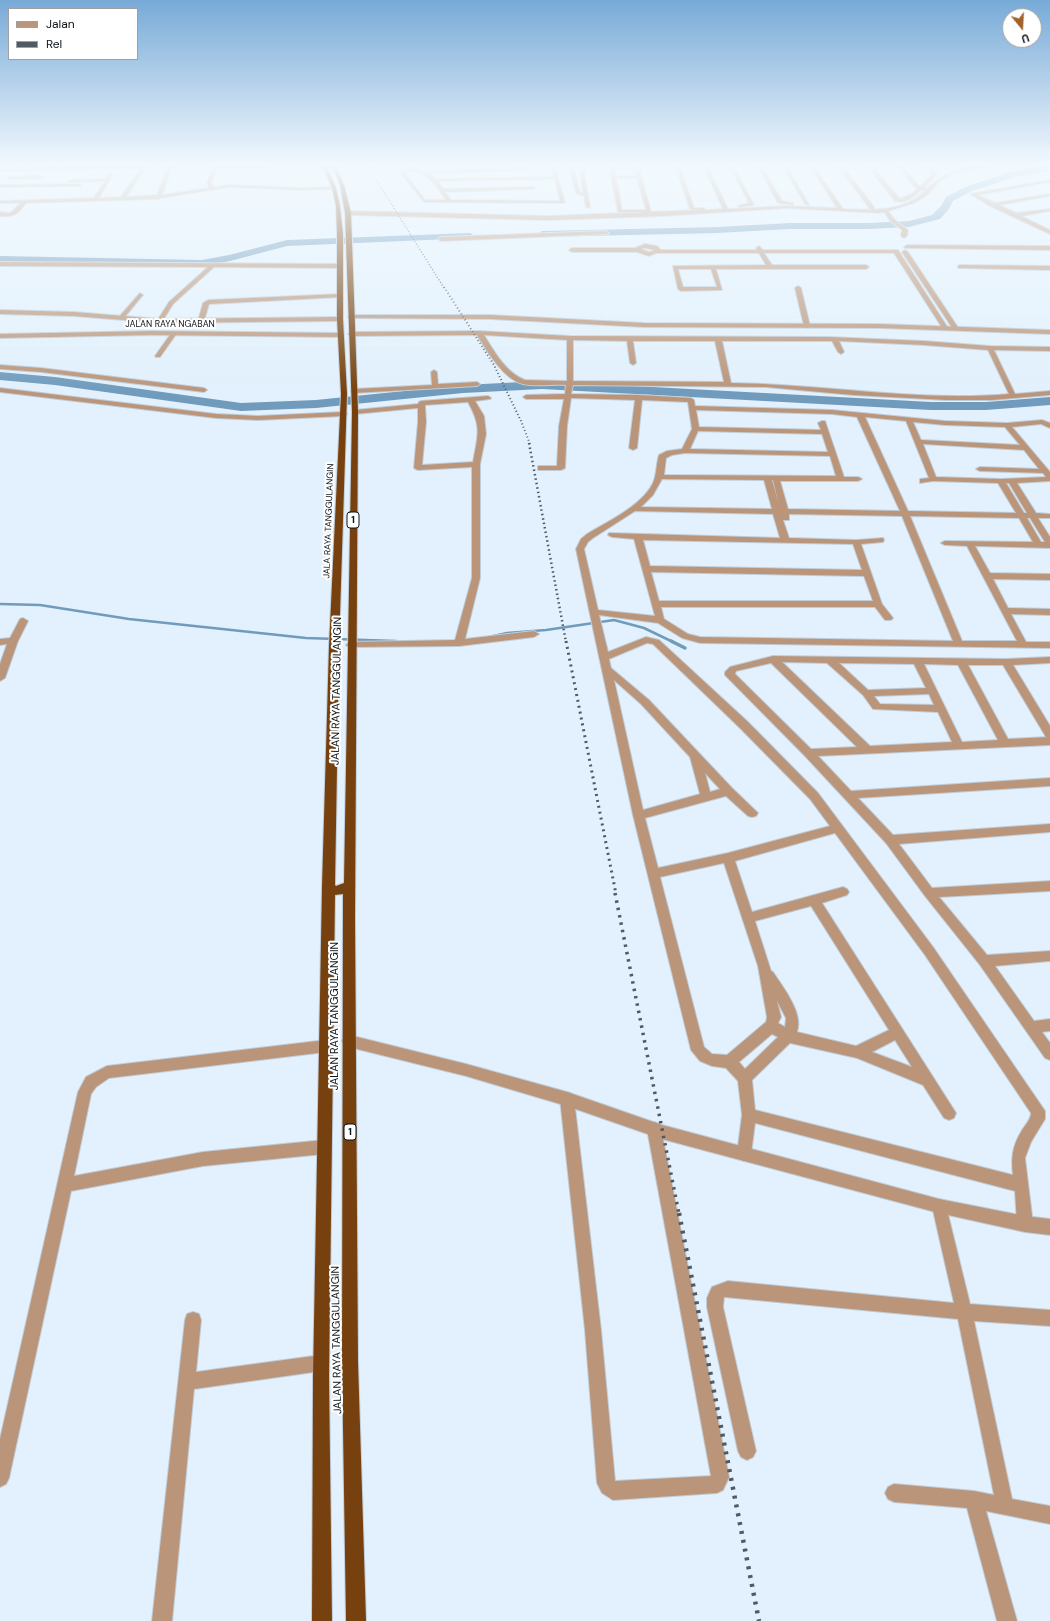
<!DOCTYPE html>
<html>
<head>
<meta charset="utf-8">
<style>
	body { margin:0 }
	#map { position:relative; width:1050px; height:1621px; overflow:hidden; background:#e2f1fd; font-family:"DM Sans",sans-serif }
	canvas { display:block }
	.legend { position:absolute; left:8px; top:8px; width:130px; height:52px; box-sizing:border-box; background:#fff; border:1px solid #9ea1a3; margin:0; padding:5px 7px; list-style:none; font-size:12px; color:#0d1318 }
	.legend li { display:flex; align-items:center; gap:8px; height:20px }
	.legend b { width:20px; border:1px solid #9ea1a3 }
	.north { position:absolute; left:1002px; top:8px; width:40px; height:40px; box-sizing:border-box; background:#fff; border:1px solid #9ea1a3; border-radius:50%; rotate:162deg; font-size:11px; font-weight:700; line-height:16px; text-align:center; color:#0d1318 }
	.north::after { content:''; display:block; margin:auto; width:14px; height:18px; background:#a1612a; clip-path:polygon(50% 0,100% 100%,50% 72%,0 100%) }
</style>
</head>
<body>
<div id="map">
<canvas width="1050" height="1621"></canvas>
<ul class="legend">
<li><b style="height:5px;background:#ba957a"></b>Jalan</li>
<li><b style="height:5px;background:#515a62"></b>Rel</li>
</ul>
<div class="north">U</div>
</div>
<script>
const ctx = document.querySelector('canvas').getContext('2d');
ctx.lineJoin = 'round';
function stroke(path, color, width, dash) {
  ctx.strokeStyle = color;
  ctx.lineWidth = width;
  ctx.lineCap = dash ? 'butt' : 'round';
  ctx.setLineDash(dash || []);
  ctx.stroke(path);
}
function paint(path, color) {
  ctx.fillStyle = color;
  ctx.fill(path, 'evenodd');
}
function write(font, color, halo, rows, align = 'center') {
  ctx.font = font + ' "DM Sans",sans-serif';
  ctx.lineWidth = 4;
  ctx.setLineDash([]);
  ctx.textBaseline = 'middle';
  ctx.strokeStyle = halo;
  ctx.fillStyle = color;
  for (const [text, x, y, turn = 0] of rows) {
    ctx.save();
    ctx.translate(x, y);
    ctx.rotate((+turn || 0) * Math.PI / 180);
    ctx.textAlign = isNaN(turn) ? turn : align;
    if (halo) ctx.strokeText(text, 0, 0);
    ctx.fillText(text, 0, 0);
    ctx.restore();
  }
}
const streamFar1 = new Path2D(`
	M0,604L40,605L129,619L306,638L396,641
	M489,637L507,633L546,630L614,620L644,628L673,642`);
const stream = new Path2D(`
	M671,641L685,648`);
const river = new Path2D(`
	M1050,165V171L1015,177L972,191L953,201L949,209L940,219L909,227L867,229H790L717,233L542,237L537,234L542,231L717,227L790,223H867L909,221L932,215L941,206L946,197L965,187L1010,172Z
	M470,233L475,236L474,238L287,246L230,261L202,266L0,262V256L202,260L229,255L287,240Z
	M0,372L55,377L241,403L316,400L463,385L542,381L931,402H986L1050,397V405L986,410H931L542,389L463,393L316,408L241,411L55,385L0,380Z`);
const minor = new Path2D(`
	M148,165L126,197L157,195L168,165H179L172,167L162,195L209,188L207,182L214,165L269,166L267,167L217,169L211,182L213,187L230,185L302,188L334,187L336,188L334,189L302,190L230,187L161,198L158,199L26,203C17,215 15,217 0,216V212L10,213L21,203H0V201L94,198L105,181L68,182L70,180L106,179L109,174H113L99,198L121,197L141,168L0,171V169Z
	M551,165H555L565,203L424,202L399,171L411,168L427,171L530,168L532,170L430,173L436,179L554,177ZM411,171C430,172 436,187 446,200H425L404,172ZM555,179L560,201L451,200L445,192L533,189L535,188L533,187L443,189L438,181Z
	M569,165H573L580,192L583,193L579,165H583L590,208L586,207L584,196L576,193Z
	M609,165H613L615,176H637L634,165H638L651,212H618ZM616,178H637L646,210H622Z
	M675,165H679L694,208H705L704,210L723,209L703,165H707L728,209L786,206L837,208L809,165H813L843,209C870,210 904,213 926,190H921C915,197 904,204 895,201L866,165H871L900,199L913,193L917,189L896,165H901L920,187L932,174L925,165H930L937,174L924,188H928C944,171 969,165 992,165L950,175L940,181L926,196L914,203L888,211L895,220L908,230L907,236L904,238L901,236L902,230L891,222L884,212L879,213L786,208L663,216L548,220L348,215L345,213L348,211L548,216L698,210L690,209Z
	M729,165H733L754,205L740,207L738,206L749,203Z
	M757,165H761L782,201L793,203V205L778,203Z
	M782,165H786L809,205L805,204Z
	M837,165H842L874,207V209H870Z
	M40,176L42,178L9,179L7,178L9,177Z
	M1050,180V182L977,195L995,203L1050,194V196L999,205L1016,213L1050,209V211L1021,216L1050,230V234L990,206L970,194Z
	M79,184L81,186L0,187V185Z
	M606,231L609,233L608,234L441,241L438,239L441,237Z
	M645,244L657,246L661,250H757L756,248L759,246L763,250H898L948,328L943,329L894,253H764L772,265H866L869,267L866,269H716L722,290L681,291L678,289L673,266L766,265L759,253H656L649,256L637,252H572L569,250L572,248H635ZM645,248L655,250L649,252L641,249ZM678,269H711L717,287H683Z
	M907,245L1050,246V250L905,248L904,247Z
	M905,250L908,252L959,329L958,330L953,329L902,252Z
	M0,262L340,264L343,266L340,268L214,267L173,304L162,322L160,323L157,321L169,302L208,267L0,266Z
	M960,265L1050,266V270L958,268V266Z
	M798,286L801,288L810,326L807,328L804,326L795,288Z
	M140,293L143,295L142,296L123,319H119V317Z
	M340,294L343,296L342,297L209,304L204,321L201,323L198,321L203,303L208,300Z
	M479,331L570,336L829,337L924,341L990,346L1050,347V351L994,350L1015,394L1050,391V395L992,400H946L853,395L766,387L573,385L571,394L639,395L691,398L694,400L695,406L832,410L945,421L1007,423L1042,420L1050,423V428L1041,424L1012,427L1050,472V481L1017,483L1036,513L1050,514V518H1038L1050,537V548L975,546L990,573L1050,574V580L993,579L1008,608L1050,609V615L1011,614L1026,642H1050V648L700,643L682,638L658,623L599,615L608,652L646,637L659,640L748,722L818,793L933,947L1045,1111V1119L1031,1142L1025,1158L1033,1224L1030,1229L1025,1232L1020,1229L1017,1224L1015,1191L755,1123L751,1154L749,1159L744,1161L739,1159L737,1154L742,1115L738,1081L726,1068L712,1066L700,1061L691,1050L633,815L576,549L581,539L587,534C607,522 643,505 653,483C657,474 656,464 659,455L667,451L682,449L692,429L688,402L642,400L637,448L633,450L629,448L635,400L571,398L567,426L565,468L561,470H538V466H557L559,426L564,399H526L523,397L526,395L565,394L566,385C553,384 536,387 523,384C504,380 487,351 477,335L351,336L348,334L351,332ZM484,335L567,340V381L525,380C506,373 494,351 484,335ZM573,340L627,341L630,363L633,365L636,363L633,341H715L724,382L573,381ZM722,341H832L838,352L841,354L844,352L839,341L924,345L988,350L1009,394C916,402 824,384 731,383ZM696,410L832,414L857,417L900,511L788,509L780,481H858L862,479L858,477H844L825,421H822L818,423L821,430L699,427ZM865,417L906,421L929,478L920,479V483L933,481L998,483L1016,513L908,511ZM913,422L945,425L1005,427L1020,445L921,440ZM698,431L822,434L828,452L690,449ZM923,444L1024,450L1039,469L980,467L976,469L980,471L1043,473L1046,477L1001,479L936,477ZM685,453L830,456L836,476L664,475L666,458L672,455ZM662,479L764,480L772,509L641,507L653,495ZM772,480H773L779,505ZM1006,483H1009L1027,513H1024ZM635,511L773,514L780,538L609,533L608,535L612,537L634,539L655,616L598,610L584,549L588,542L593,538ZM789,514L902,516L953,641L700,637L688,634L664,619L661,607H875L885,620H891L893,618L882,604L861,544L883,542L884,540L883,538L856,540L789,538L783,520H789ZM910,516L1019,518L1033,542L945,541L941,543L945,545L967,546L1017,641H962ZM1027,518H1030L1045,542H1041ZM643,540L853,544L862,570L650,566ZM651,572L864,576L873,601H659ZM647,643L653,644L740,728L810,799L830,826L728,853L658,868L645,818L726,796L748,816L752,817L756,816L758,813L732,788L649,700L611,668L609,659ZM614,680L641,704L690,757L700,794L643,810ZM705,773L720,789L710,792ZM835,833L925,955L1031,1113C1031,1120 1024,1126 1021,1132C1012,1147 1011,1159 1013,1175L755,1110L752,1080L790,1043L857,1058L923,1085L944,1118L949,1120L954,1118L956,1113L822,903L847,895L849,892L847,889L843,887L752,912L735,861ZM724,863L758,966L767,1017L766,1022L727,1055L712,1054L704,1047L660,877ZM811,906L889,1030L856,1046L797,1032C804,1014 783,987 773,972L771,971L755,921ZM777,1001L786,1018L785,1027L778,1023L781,1017ZM772,1034L778,1037L745,1069L739,1062ZM895,1040L912,1067L872,1052Z
	M172,332L177,333L160,357H156L155,356Z
	M0,365L41,368L204,388L207,390L204,392L41,372L0,369Z
	M434,370L437,372L438,384L477,382L480,384L477,386L354,393L351,391L354,389L432,385L431,372Z
	M0,388L216,414L258,416L343,412L347,414L343,416L258,420L216,418L0,392Z
	M488,396L491,398L490,399L475,401L484,416L486,434L480,464V578L465,639L534,631L539,634L534,637L459,646L348,647L346,645L348,643L351,642L455,640L472,578V467L418,470L414,468L418,422V408L355,414L352,412L355,410L418,404L419,402L421,401ZM468,402C482,427 478,435 473,462L422,465L426,422L425,405Z
	M23,618L28,621L18,641L5,678L0,681V664L7,644L0,645V639L10,638L20,619Z
	M773,656L1006,659L1050,657V663L1013,665L1050,726V745L818,756L851,791L1050,778V786L858,798L893,835L1050,824V832L899,844L932,888L1050,881V891L939,897L987,955L1050,951V961L995,966L1034,1021L1050,1019V1031L1042,1032L1050,1043V1060L1045,1058L980,965L925,896L886,843L805,756L725,675V672L730,667ZM782,662L827,663L863,695L873,709L938,712L952,742L870,746ZM771,663L857,747L811,749L735,674L736,671ZM839,663L914,664L926,688L868,690ZM924,664L958,665L998,740L962,742ZM968,665H1003L1046,737H1049L1008,739ZM929,694L934,705L880,704L874,696Z
	M326,1040L331,1042L333,1046L331,1050L326,1052L109,1078L96,1087L91,1094L74,1176L203,1152L324,1140L329,1142L331,1147L329,1152L324,1154L203,1166L71,1191L9,1478L6,1484L0,1487V1439L78,1092L86,1077L107,1066Z
	M567,1092L572,1094L574,1099L601,1330L615,1481L711,1476L647,1129L649,1124L654,1122L659,1124L661,1129L729,1477L723,1490L717,1493L613,1500L602,1493L597,1483L585,1330L560,1099L562,1094Z
	M939,1199L944,1201L946,1206L970,1304L1050,1310V1326L974,1321L1012,1499L1050,1506V1524L986,1511L1017,1621H997L967,1508L894,1502L888,1499L885,1493L888,1487L894,1484L974,1491L994,1495L958,1319L724,1297L723,1307L756,1451L753,1457L747,1460L741,1457L738,1451L707,1307V1298L712,1287L728,1281L954,1303L932,1206L934,1201Z
	M193,1312L199,1314L201,1320L196,1372L321,1355L327,1357L329,1363L327,1369L321,1371L194,1389L172,1621H152L185,1320L187,1314Z`);
const tertiary = new Path2D(`
	M0,310L74,312L160,319L340,317L343,319L340,321L160,323L74,316L0,314Z
	M351,315H490L644,323L879,324L1050,330V334L879,328L644,327L490,319L349,318L348,317Z
	M151,331L341,333L344,335L341,337L151,335L0,338V334Z
	M349,1035L466,1064L567,1092L662,1125L939,1199L1025,1216L1050,1219V1235L1025,1232L939,1213L662,1139L567,1106L466,1076L349,1047L344,1045L342,1041L344,1037Z`);
const trunk = new Path2D(`
	M322,165H326L336,188L340,206L343,234V319L347,394L339,646L335,885L336,886L344,883L352,412L345,213L340,185L332,165H336L344,185L351,213L358,412L355,918L358,1362L366,1621H346L342,1362L343,894L335,895L329,1377L332,1621H312L313,1377L322,887L329,646L341,394L337,319V234L336,206L332,188Z`);
const railFar5 = new Path2D(`
	M367,165L444,288`);
const railFar4 = new Path2D(`
	M444,287L494,365L521,421L530,444`);
const railFar3 = new Path2D(`
	M529,443L566,642`);
const railFar2 = new Path2D(`
	M566,641L616,894`);
const railFar1 = new Path2D(`
	M615,893L679,1214`);
const rail = new Path2D(`
	M679,1213L759,1621`);
const farStreetnames = [
	["JALAN RAYA NGABAN",170,325],
	["JALA RAYA TANGGULANGIN",329,521,-88]
];
const shields = [
	[353,520,12],
	[350,1132,12]
];
const shieldNames = [
	["1",353,520],
	["1",350,1132]
];
const streetNames = [
	["JALAN RAYA TANGGULANGIN",337,691,-89],
	["JALAN RAYA TANGGULANGIN",335,1016,-90],
	["JALAN RAYA TANGGULANGIN",337,1340,-91]
];
stroke(streamFar1, '#709bbd', 2.5);
stroke(stream, '#709bbd', 3.5);
paint(river, '#709bbd');
stroke(minor, '#c0cdd8', 2);
stroke(tertiary, '#c0cdd8', 2);
stroke(trunk, '#c0cdd8', 2);
paint(minor, '#ba957a');
paint(tertiary, '#ba957a');
paint(trunk, '#76410e');
stroke(railFar5, '#515a62', 1.5, [1, 2]);
stroke(railFar4, '#515a62', 2, [1, 2.5]);
stroke(railFar3, '#515a62', 2.5, [1.5, 3]);
stroke(railFar2, '#515a62', 3, [2, 4]);
stroke(railFar1, '#515a62', 3.5, [2.5, 5]);
stroke(rail, '#515a62', 4.5, [3, 6]);
const sky = ctx.createLinearGradient(0, 0, 0, 392);
sky.addColorStop(0, '#78aad7');
sky.addColorStop(0.42, '#f2f9fe');
sky.addColorStop(1, '#f2f9fe00');
ctx.fillStyle = sky;
ctx.fillRect(0, 0, 1050, 392);
write('9px', '#0d1318', '#fff', farStreetnames);
for (const [x, y, w] of shields) {
  const box = new Path2D();
  box.roundRect(x - w / 2, y - 8, w, 16, 3);
  ctx.fillStyle = '#fff';
  ctx.fill(box);
  stroke(box, '#0d1318', 1);
}
write('bold 10px', '#0d1318', null, shieldNames);
write('11px', '#0d1318', '#fff', streetNames);
</script>
</body>
</html>
